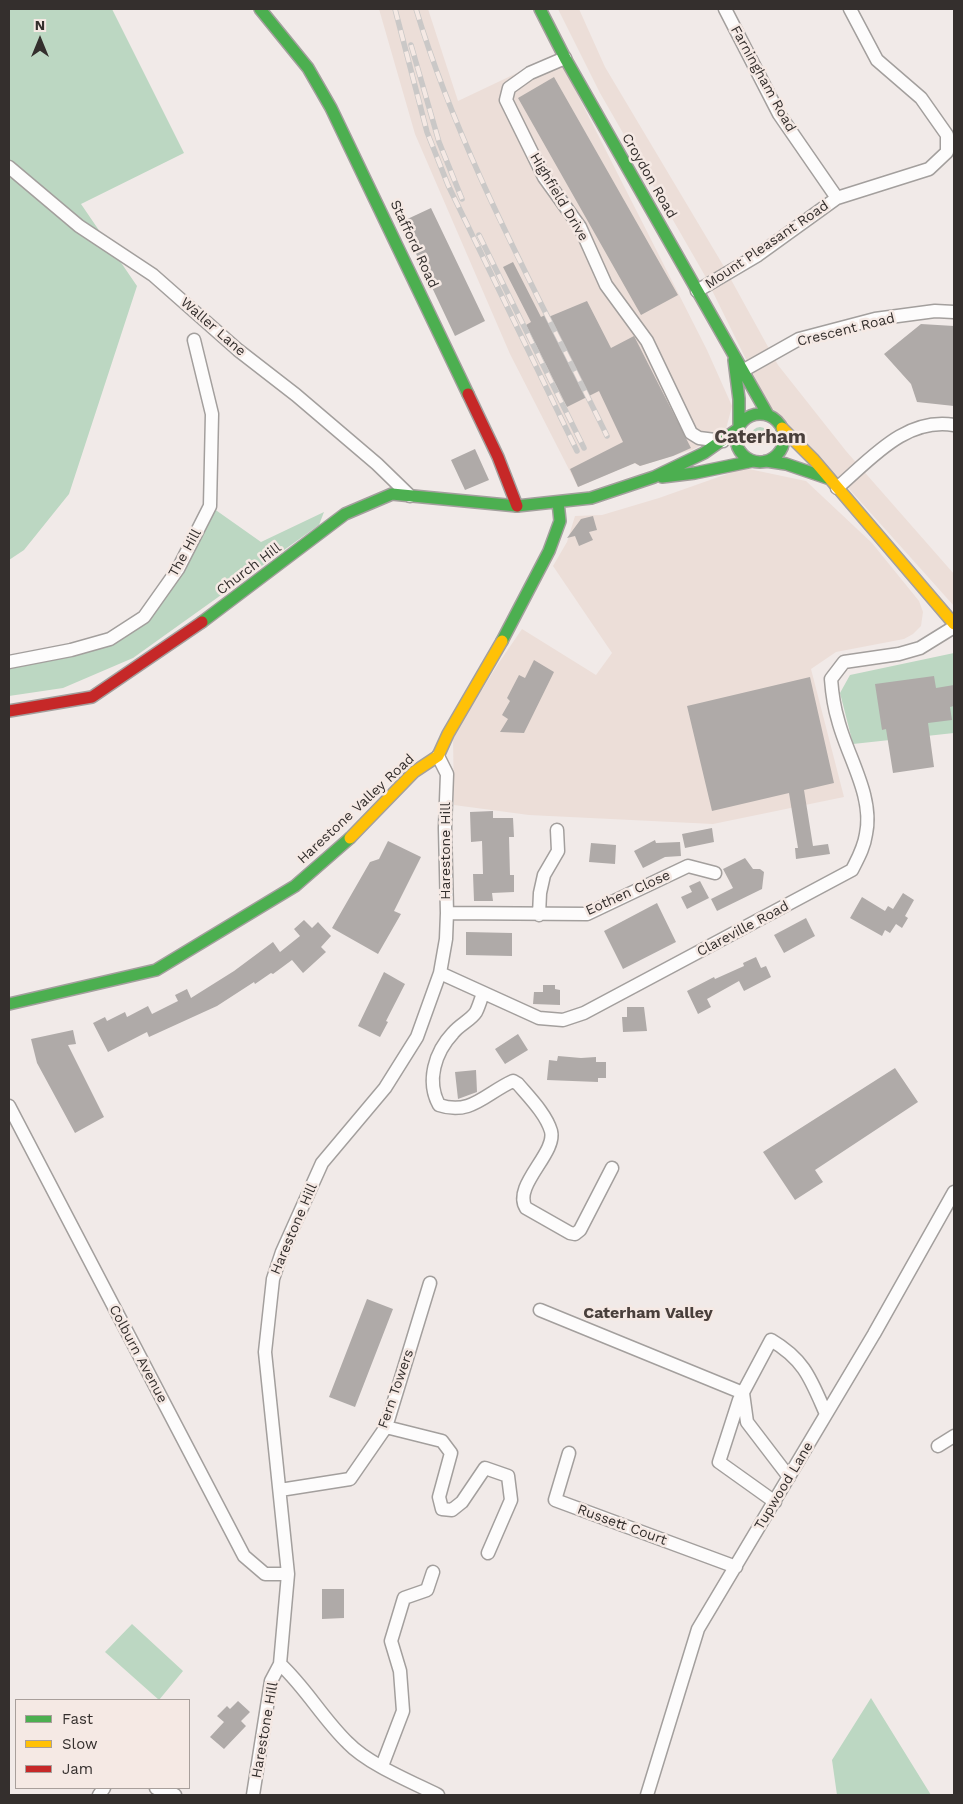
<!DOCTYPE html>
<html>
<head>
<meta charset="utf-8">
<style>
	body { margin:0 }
	#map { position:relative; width:963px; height:1804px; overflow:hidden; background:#f1eae8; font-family:"Work Sans",sans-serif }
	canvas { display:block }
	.frame { position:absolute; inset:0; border:10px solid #342f2d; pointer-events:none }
	.legend { position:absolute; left:15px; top:1699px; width:175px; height:90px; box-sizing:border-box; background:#f5e9e4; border:1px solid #a89f9b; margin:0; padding:6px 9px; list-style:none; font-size:15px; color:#342f2d }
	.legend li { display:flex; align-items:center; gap:10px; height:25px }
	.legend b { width:25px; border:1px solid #a89f9b }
	.north { position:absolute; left:15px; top:15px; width:50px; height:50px; -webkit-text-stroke:4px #f5e9e4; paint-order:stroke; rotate:0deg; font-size:14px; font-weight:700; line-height:20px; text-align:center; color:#342f2d }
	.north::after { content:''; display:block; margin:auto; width:18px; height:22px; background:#342f2d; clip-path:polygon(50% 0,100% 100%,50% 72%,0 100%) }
</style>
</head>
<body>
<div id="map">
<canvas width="963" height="1804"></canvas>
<div class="frame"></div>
<ul class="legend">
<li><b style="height:6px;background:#4caf50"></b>Fast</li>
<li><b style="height:6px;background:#ffc107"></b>Slow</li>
<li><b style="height:6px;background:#c62828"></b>Jam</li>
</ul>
<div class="north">N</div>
</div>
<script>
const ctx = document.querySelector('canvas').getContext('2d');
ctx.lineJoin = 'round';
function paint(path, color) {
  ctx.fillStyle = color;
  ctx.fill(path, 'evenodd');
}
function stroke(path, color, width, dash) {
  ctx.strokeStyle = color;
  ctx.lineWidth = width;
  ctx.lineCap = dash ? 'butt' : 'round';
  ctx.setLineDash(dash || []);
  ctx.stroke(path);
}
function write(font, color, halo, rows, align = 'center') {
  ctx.font = font + ' "Work Sans",sans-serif';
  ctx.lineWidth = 5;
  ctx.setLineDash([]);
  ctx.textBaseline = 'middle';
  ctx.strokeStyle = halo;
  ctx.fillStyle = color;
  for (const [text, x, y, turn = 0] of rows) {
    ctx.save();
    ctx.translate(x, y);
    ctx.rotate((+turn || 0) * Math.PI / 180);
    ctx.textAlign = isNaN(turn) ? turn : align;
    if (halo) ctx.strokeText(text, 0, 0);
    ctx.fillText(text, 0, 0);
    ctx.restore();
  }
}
const built = new Path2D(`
	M379,9H428L458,101L557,54L707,350L732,406L725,433L692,450L640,466L634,463L578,487L510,354L415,134Z
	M558,9H579L605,67L723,265L778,365L846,451L954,574V606L851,491L768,404L704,274L600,93Z
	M744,468L806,481L872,543L919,601L923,612L921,626L913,634L904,639L836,652L811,669L844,797L713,824L529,815L454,805L453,736L498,664L522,629L596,675L612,653L553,566L567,542L575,516L602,515L659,498Z`);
const green = new Path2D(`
	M9,9H112L184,153L81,204L137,286L69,494L24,550L9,560Z
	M751 436a9 9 0 1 1 18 0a9 9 0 1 1-18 0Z
	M210,506L261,542L324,512L319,525L133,658L63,688L9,696V662L110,639L144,617Z
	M954,653V733L853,744L840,693L850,675Z
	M132,1624L183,1671L159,1700L105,1652Z
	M871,1698L931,1795H837L832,1760Z`);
const building = new Path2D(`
	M554,77L678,295L641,315L518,98Z
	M431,208L485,321L455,336L401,222Z
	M513,262L541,317L545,315L546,318L587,301L611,348L634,336L691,448L673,456L640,466L635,463L578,487L570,469L623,442L599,391L567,407L526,325L531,322L503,267Z
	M921,324L954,326V406L917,402L911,384L884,354Z
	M475,449L489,480L465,490L451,460Z
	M593,516L597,530L589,532L593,540L579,546L575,536L567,538L581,519Z
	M534,660L554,672L524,733L500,732L508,719L502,715L510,701L507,698L519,675L525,678Z
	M934,676L936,688L954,685V706L950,707L952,720L928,723L934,767L893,773L886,729L882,730L875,684Z
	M810,677L834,783L804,790L813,846L828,844L830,854L796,859L795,848H798L789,793L712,811L687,706Z
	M493,811V818H513L514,837H509L510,875H514V892L492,893L493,901H474L473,874H483L482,841L471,842L470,812Z
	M712,828L714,842L685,848L682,834Z
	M655,840L656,843L680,842L681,856L665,857L643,868L634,851Z
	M388,841L421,857L394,911L401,914L378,954L332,928L370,862L379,859Z
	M591,843L616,845L615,864L589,862Z
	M745,858L753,869H760L764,872L762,889L717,911L711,899L733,888L723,869Z
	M700,881L709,898L687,909L681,897L692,892L689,886Z
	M903,893L914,900L905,916L908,918L902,928L896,924L890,933L885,930L882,936L850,918L862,897L885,911L888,906L893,909Z
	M657,903L676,942L623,969L604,931Z
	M806,918L815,936L784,953L774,935Z
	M304,920L312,928L318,922L331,936L321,947L326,952L303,973L292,960L273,974L271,973L255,984L254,982L217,1006L149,1037L147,1032L108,1052L93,1023L105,1017L107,1021L125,1012L127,1017L148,1006L152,1014L178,1001L175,995L187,989L191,998L234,971L273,942L280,952L300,936L294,929Z
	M466,932L512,933V956L466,955Z
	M756,957L761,968L766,966L771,977L744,991L739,981L707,999L711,1007L698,1014L687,991L714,977L715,979L744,966L743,963Z
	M384,972L405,984L386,1021L388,1022L380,1037L358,1026Z
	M543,985H555V989L560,990V1005L533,1004L534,992H543Z
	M627,1007H644L647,1031L623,1032L622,1017H627Z
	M73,1030L76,1044L68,1045L104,1117L75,1133L37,1063L31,1039Z
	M518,1034L528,1050L505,1064L495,1049Z
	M558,1056L581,1058L596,1057V1062H606V1078H598V1082L547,1080L549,1060L557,1061Z
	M895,1068L918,1102L815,1170L823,1182L795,1200L763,1152Z
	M476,1070L477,1092L458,1099L455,1072Z
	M367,1299L393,1309L355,1407L329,1397Z
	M322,1589H344V1618L322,1619Z
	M238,1701L250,1712L241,1721L246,1726L224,1749L210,1737L224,1722L217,1716L227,1706L230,1709Z`);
const street = new Path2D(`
	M725,9L779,114L837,198
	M565,58L530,73L509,88L506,100L544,177L580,227L606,285L647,341L691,433L699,438L723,441
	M9,167L79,226L153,275L238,350L296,395L377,464L410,496
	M697,291L758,255L837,198L929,169L947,152V135L921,98L877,60L850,9
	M744,370L799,339L875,319L935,311L954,312
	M837,488C871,459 905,417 954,425
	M9,662L71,650L110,639L144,617L178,569L210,506L212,414L194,340
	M447,913L587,914L688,866L715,873
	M539,915L540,893L544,875L558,851L557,830
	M440,973L539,1018L563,1020L584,1013L852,870C858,858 864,848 866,834C874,796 847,756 838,720C834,707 832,692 831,679L844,662L899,654L920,648L954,627
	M483,993C481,999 479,1006 476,1012C471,1020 459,1025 453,1033C435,1052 426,1081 439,1105C471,1116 486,1093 513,1081L518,1084C529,1097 546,1114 551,1131C557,1153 512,1186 526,1208L570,1233L575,1234L580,1230L612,1168
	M9,1106L244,1556L265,1574H288
	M540,1310L743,1393L747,1422L789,1477
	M386,1427L442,1441L451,1453L439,1497L442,1509L452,1510L462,1502L485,1468L508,1476L511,1500L488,1553
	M938,1446L954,1436
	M569,1453L555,1500L736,1567
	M280,1490L350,1479L386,1427L430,1283
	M775,1502L719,1462L739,1400L771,1340C805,1360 811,1380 826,1414
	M280,1664C306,1688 323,1719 348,1743C368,1764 412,1782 438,1795
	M382,1766L403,1711L400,1671L391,1641L404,1598L427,1590L433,1572
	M156,1788L175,1795
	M99,1795L104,1788
	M253,1795L271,1681L280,1664L288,1574L265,1352L273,1279L282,1252L322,1163L385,1088L417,1037L440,973L446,939L447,913L445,828L447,774L438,756
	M647,1795L698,1629L874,1334L954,1192`);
const fast = new Path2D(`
	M260,9L308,68L331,108L468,394
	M540,9L565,58L768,415
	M734,360L739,399V427
	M736 438a24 24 0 1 1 48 0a24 24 0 1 1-48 0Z
	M766,461L786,464L827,478
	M662,477L695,473L753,461
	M202,622L345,514L392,494L517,506L591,498L654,477L704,453L738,429
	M502,641L549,551L560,521L558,502
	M9,1004L156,970L295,886L350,838`);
const slow = new Path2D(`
	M782,428L814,460L954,624
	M350,838L414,772L438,756L448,734L502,641`);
const jam = new Path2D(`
	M468,394L498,457L517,506
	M9,711L92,697L202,622`);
const rail = new Path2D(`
	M395,9L427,132L448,185L577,451
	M416,9C461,158 539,296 607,436
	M411,45L439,142L462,199
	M479,235L584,448`);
const streetNames = [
	["Farningham Road",763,79,61],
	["Croydon Road",649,176,60],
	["Highfield Drive",559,197,59],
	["Stafford Road",414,244,65],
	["Mount Pleasant Road",767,245,-34],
	["Waller Lane",213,327,41],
	["Crescent Road",846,330,-14],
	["The Hill",185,553,-61],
	["Church Hill",249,569,-37],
	["Harestone Valley Road",356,809,-43],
	["Harestone Hill",446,851,-90],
	["Eothen Close",628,893,-24],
	["Clareville Road",743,929,-28],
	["Harestone Hill",294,1229,-67],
	["Colburn Avenue",138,1354,62],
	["Fern Towers",396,1389,-71],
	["Tupwood Lane",784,1486,-59],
	["Russett Court",622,1525,20],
	["Harestone Hill",265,1730,-80]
];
const quarterNames = [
	["Caterham Valley",648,1313]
];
const districtNames = [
	["Caterham",760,437]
];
paint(built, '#ecded8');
paint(green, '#bcd7c2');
paint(building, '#afaaa8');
stroke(street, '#a39f9d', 15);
stroke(fast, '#a39f9d', 14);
stroke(slow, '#a39f9d', 14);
stroke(jam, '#a39f9d', 14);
stroke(street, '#fdfcfc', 12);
stroke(fast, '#4caf50', 11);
stroke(slow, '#ffc107', 11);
stroke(jam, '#c62828', 11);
stroke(rail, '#cac8c7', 5.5);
stroke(rail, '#f5e9e4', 4, [11]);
write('14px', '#342f2d', '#f5e9e4', streetNames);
write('bold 16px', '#493f3b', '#f5e9e4', quarterNames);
write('bold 19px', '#493f3b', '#f5e9e4', districtNames);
</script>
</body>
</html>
